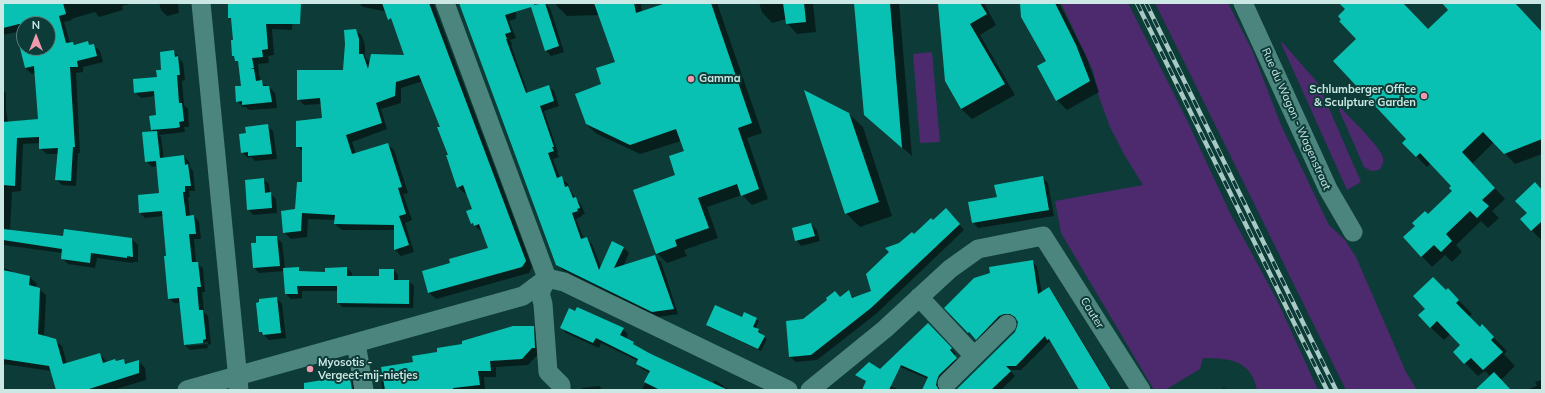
<!DOCTYPE html>
<html>
<head>
<meta charset="utf-8">
<style>
	body { margin:0 }
	#map { position:relative; width:1545px; height:393px; overflow:hidden; background:#0d3b37; font-family:Mulish,sans-serif }
	canvas { display:block }
	.frame { position:absolute; inset:0; border:4px solid #cbe8e4; pointer-events:none }
	.north { position:absolute; left:16px; top:16px; width:40px; height:40px; box-sizing:border-box; background:#0d3b37; border:1px solid #59807c; border-radius:50%; rotate:0deg; font-size:11px; font-weight:700; line-height:16px; text-align:center; color:#cbe8e4 }
	.north::after { content:''; display:block; margin:auto; width:14px; height:18px; background:#f29aad; clip-path:polygon(50% 0,100% 100%,50% 72%,0 100%) }
</style>
</head>
<body>
<div id="map">
<canvas width="1545" height="393"></canvas>
<div class="frame"></div>
<div class="north">N</div>
</div>
<script>
const ctx = document.querySelector('canvas').getContext('2d');
ctx.lineJoin = 'round';
function paint(path, color) {
  ctx.fillStyle = color;
  ctx.fill(path, 'evenodd');
}
function stroke(path, color, width, dash) {
  ctx.strokeStyle = color;
  ctx.lineWidth = width;
  ctx.lineCap = dash ? 'butt' : 'round';
  ctx.setLineDash(dash || []);
  ctx.stroke(path);
}
function write(font, color, halo, rows, align = 'center') {
  ctx.font = font + ' Mulish,sans-serif';
  ctx.lineWidth = 4;
  ctx.setLineDash([]);
  ctx.textBaseline = 'middle';
  ctx.strokeStyle = halo;
  ctx.fillStyle = color;
  for (const [text, x, y, turn = 0] of rows) {
    ctx.save();
    ctx.translate(x, y);
    ctx.rotate((+turn || 0) * Math.PI / 180);
    ctx.textAlign = isNaN(turn) ? turn : align;
    if (halo) ctx.strokeText(text, 0, 0);
    ctx.fillText(text, 0, 0);
    ctx.restore();
  }
}
const green = new Path2D(`
	M1061,3H1128L1187,120L1230,213L1278,302L1318,390H1257C1251,360 1229,358 1203,358L1200,369L1165,390H1154L1061,233L1055,201L1143,185L1125,156L1110,127L1099,97L1093,71Z
	M1155,3H1228L1252,50L1281,125L1329,225L1345,240L1356,257L1406,372L1417,390H1346Z
	M1282,42L1318,83L1361,182L1347,190L1281,43Z
	M932,52L940,142L920,143L913,54Z
	M1340,107C1349,117 1381,147 1383,158C1384,163 1382,166 1379,170L1371,171L1364,167L1339,110Z`);
const shadow = new Path2D(`
	M5,3H133L122,6L123,10L99,17L95,12L71,19L72,20L64,22L70,43H73L76,45L87,42L91,46L94,45L100,51L103,62L83,67V72L76,73L80,153H78L76,186L62,185L56,179L59,154H47L40,148V143L23,144L21,191L12,192L10,231L64,237L132,239L138,245V262H133V263L97,258L95,268L68,264L62,258L63,253L3,245V90L6,93V110L8,122L39,119L36,73L32,74L25,68L17,32L3,35V4ZM24,24H48V48H24Z
	M159,3H178L179,13L167,16L161,10Z
	M226,3H294L292,30L272,29L274,55L268,56L269,63L258,64L259,74H258L260,76V82L269,87L275,93L277,108L249,110L246,107H243L237,101L242,87L240,64L233,56L234,41L232,20L229,18V6Z
	M359,3H433L532,267L529,273L436,299L429,293L423,272L451,264L489,249L482,231L478,229L472,223L473,210L467,192L464,193L458,187L441,127L423,81L401,88V103L381,109L387,129L352,142L356,154L388,144L394,150L408,193L403,194L412,220L405,223L414,252L401,256L395,250V230H342L335,224V220L308,219L307,237L291,239L284,232L296,210L303,183V152L297,146L323,119L321,104L304,105L298,99L344,71L355,30L362,36L365,46V57L370,62L405,56L404,15L363,7Z
	M460,3H516V19L509,21L516,38L510,40L512,44L511,45L528,93L549,86L554,91L559,106L544,111L558,152L557,153L559,157L553,159L560,178L561,177L567,183L575,198L581,204L585,214L582,215V216L576,219L584,239L587,238L592,244L601,267L613,243L624,248L629,253L623,267L655,256L661,262L678,314L658,317L563,270L557,264Z
	M545,3L550,8L564,52L551,56L546,50L532,7Z
	M556,3H641L642,12L669,3H717L762,133L747,138L768,199L752,205L742,195L707,207L718,238L684,250L687,256L667,263L657,253L676,176L685,151L681,141L640,154L597,134L586,124L603,85L616,62L599,15L567,16L557,6Z
	M759,3H813L816,32L797,34L787,23L786,19L772,23L762,12Z
	M855,3H899L912,156L865,115Z
	M939,3H984L996,25L980,35L1015,95L972,119L961,109L946,81Z
	M1021,3H1059L1086,56L1099,92L1067,110L1057,100L1047,61Z
	M1346,3H1403L1428,30L1449,10L1443,3H1515L1542,32V154L1515,164L1494,142L1472,164L1505,199L1492,211L1499,218L1488,228L1481,221L1456,245L1462,252L1452,262L1445,255L1432,267L1404,237L1453,192L1452,186L1431,163L1427,167L1416,156L1357,39L1347,9Z
	M174,51L183,63L185,80L182,81L184,105L188,109L189,127H184L185,132L159,135L161,137L164,159L184,156L189,162L190,167L193,171L195,191H189L190,197H188L190,217L194,216L199,222L201,239H194L196,263L203,268L205,292H202L204,312L208,316L211,344L207,345L208,348L190,350L185,345L181,303H174L169,298L163,216L145,218L140,213L160,194L157,166L152,167L146,161L154,132L152,130L157,116L155,96L141,98L135,92L158,78ZM208,342V344L188,346V344Z
	M849,114L863,127L892,216L860,227L846,213Z
	M268,126L273,131L277,159L255,161L251,157L248,158L242,152L247,134Z
	M1042,177L1048,183L1054,216L978,228L973,222L998,198Z
	M263,179L269,184L270,193L276,199L277,213L253,215L248,209Z
	M1542,191V241L1522,220L1528,214Z
	M951,215L964,230L876,314L817,360L796,362L790,357L803,320L829,300L841,298L849,292L855,298L873,292L900,244L933,221Z
	M811,224L817,230L820,241L801,246L796,240Z
	M276,237L282,243L285,269L298,268L302,272L326,273L347,268L352,273V277H380L394,270L398,275V281H409L414,286L413,308L342,307L338,302V291H302V298L291,299L286,294L285,271L259,273L254,268L257,244Z
	M1032,261L1037,267L1042,293L1049,288L1054,294L1112,390H1080L1050,341L1021,370H1010L1015,376L1001,390H957L1016,332L1019,321L1016,318H1009L981,344L969,333L945,308Z
	M3,268L10,270L13,273L30,277L37,284L36,288L39,289L46,295L44,337L55,340L62,346L67,364L100,354L107,362L123,360L128,364L139,361L145,368L146,380L113,390H57L52,371L3,364Z
	M1448,289L1472,314L1469,317L1480,328L1482,326L1507,351L1504,354L1515,366L1501,380L1511,390H1478L1491,377L1485,371L1478,376L1454,352L1461,345L1450,334L1444,340L1430,327Z
	M277,298L282,304L286,338L269,340L260,331Z
	M742,318L756,319L759,321L755,329L759,330L761,333V335L767,339L761,351L709,327L707,325Z
	M533,327L539,333L538,354L528,365L496,367V377H484L485,390H383L381,382L385,381L414,363L438,353Z
	M561,327L623,329L628,334L626,339L633,343L638,348L713,384L715,380L729,390H642L650,373L642,369L637,364L638,361L601,343L599,348L566,333Z
	M933,329L956,354L954,356L962,363L941,390H923L928,379L895,365Z
	M870,376L899,390H863Z
	M350,379L354,383L355,390H353L352,382H350L351,390H327L343,380Z
	M1542,380V390H1526L1537,386L1535,382Z
	M599,386L603,390H582V388Z
	M1223,388L1231,390H1223Z`);
const building = new Path2D(`
	M3,3H63L66,14L59,16L66,43L73,42L74,45L88,41L89,45L94,44L97,56L77,61L78,67H70L75,147H73L71,181L55,180L58,148L39,149V137L17,138L15,186L3,185V122L38,119L34,66L25,68L20,48H48V24H19L3,28Z
	M228,3H301L300,24H266L268,49L262,50L263,57L252,58L254,68L250,69H254L256,81L262,80L263,86H269L272,102L242,105V101L236,102L235,86H241L238,61H235L234,56H232L231,40H233L231,18H228Z
	M382,3H429L526,261L522,267L428,293L422,271L450,263L449,259L488,248L479,224L474,226L473,223L471,224L466,211L472,209L463,185L457,188L446,155H448L437,127H440L419,75L396,82L395,96L376,103L382,123L346,135L352,154L388,143L402,187L398,188L406,214L399,216L409,245L394,250V225L334,224L335,215L302,213L301,231L283,233L281,211L295,209L297,182H302V147H296V121L322,118L320,98L297,100V70H343L345,44L344,30L356,29L359,39V54H363L368,69L371,54L404,55L391,18L388,20Z
	M459,3H534V5L545,3L559,46L545,51L531,7L505,15L511,32L505,34L507,39H506L526,93L549,85L554,101L540,106L554,147H552L554,151L548,153L557,178L562,176L565,187L568,186L573,198L576,197L580,208L577,209L578,211L572,213L581,239L587,237L599,270L612,241L624,247L614,268L655,255L674,309L652,312L556,265Z
	M594,3H634L636,13L666,3H711L752,123L738,128L759,189L741,196L737,184L698,198L709,228L675,240L677,246L656,254L633,190L675,175L669,156L684,151L676,129L630,145L586,124L575,94L601,84L596,68L615,62Z
	M783,3H804L806,22L786,24Z
	M854,3H890L902,148L864,115Z
	M938,3H980L987,14L970,24L1005,84L961,109L945,81Z
	M1020,3H1055L1076,45L1090,81L1056,101L1037,66L1046,61L1021,17Z
	M1339,3H1403L1428,29L1448,10L1442,3H1515L1542,32V139L1504,154L1483,132L1462,152L1495,188L1482,200L1489,206L1477,218L1470,211L1446,234L1452,241L1441,252L1434,245L1421,257L1403,237L1415,226L1412,223L1425,211L1428,214L1452,191L1449,188L1451,186L1420,153L1416,157L1402,143L1406,139L1333,61L1356,39L1339,21L1341,20L1338,16L1345,9Z
	M174,50L175,57L178,56L180,75H177L179,103H182L184,121L179,122L180,127L176,128L151,130L149,116L156,115L154,91L134,93L133,79L157,77L156,70H161L160,52Z
	M804,90L849,113L879,202L845,214Z
	M268,124L272,154L248,156V152L241,153L239,134L246,133L245,127Z
	M157,131L160,158L184,155L185,165L188,164L191,186H185V192H183L186,216L194,215L196,234H189L192,262H198L201,287H197L199,310H203L206,339L203,340V343L184,345L179,298L168,299L164,256H166L162,211L139,213L138,195L159,193L156,161L145,162L142,132Z
	M1043,176L1049,210L972,223L968,202L997,197L994,185Z
	M264,178L265,193L271,192L272,208L247,210L245,180Z
	M1535,182L1542,190V221L1531,231L1520,219L1527,213L1515,201Z
	M946,208L960,224L871,308L811,355L789,357L786,321L803,319L827,300L826,298L835,291L840,297L849,290L852,298L871,291L866,274L889,252L885,248L899,243L912,232L914,234L931,218L933,220Z
	M811,223L815,236L795,241L792,228Z
	M3,229L63,236L64,229L132,238L133,257L127,256V258L91,253L90,263L61,259L62,249L3,240Z
	M256,236H277L280,266L253,268L251,243H256Z
	M1033,260L1038,294L1049,287L1111,390H1079L1049,339L1047,340L1045,336L1016,366H1006L1011,371L991,390H956L1015,332L1017,327L1018,322L1015,317L1010,314H1004L999,316L976,340L969,332L968,333L944,308L974,278L990,273L989,267Z
	M299,267V271L325,272V268L347,267V276H379V269H394V280H409V304L337,303V286H297L298,294H285L283,268Z
	M3,270L30,276L29,285L40,288L38,334L56,339L63,364L100,353L103,363L115,359L116,361L124,359L125,364L139,360V373L86,390H56L49,366L3,359Z
	M1433,277L1446,290L1448,288L1459,300L1456,303L1480,327L1482,324L1494,337L1491,340L1503,352L1483,370L1471,358L1464,364L1453,352L1460,345L1437,321L1430,328L1418,315L1425,309L1413,296Z
	M277,297L281,333L263,335L262,332H259L256,303L259,302V299Z
	M715,305L742,317L744,312L757,318L753,327L759,329L758,332L765,336L758,349L706,325Z
	M577,307L624,328L620,335L634,342L633,344L649,353L728,390H660L644,382L650,371L636,364L638,359L596,338L593,343L560,328L569,308L575,311Z
	M928,323L952,348L950,350L957,358L939,375L937,380L936,385L939,390H922L928,377L901,365L889,390H862L866,381L855,375L869,362L880,369Z
	M513,326H534L535,348H532L522,359L490,361L491,371H478L480,385L453,388V390H385L381,367L413,362L412,356L437,352V348L462,344V341Z
	M1494,372L1511,390H1475Z
	M341,377L342,379L350,378L352,390H304V383Z`);
const minor = new Path2D(`
	M201,3L239,390
	M445,3L547,278L540,293L543,304L548,372L561,385V390
	M1243,3L1328,189L1353,232
	M919,297L974,356
	M356,343L364,390
	M947,383L1007,324
	M187,390L523,296L547,278L564,282L788,390
	M810,390L885,329L950,269L978,249L1043,236L1141,390`);
const rail = new Path2D(`
	M1137,3L1327,390
	M1146,3L1336,390`);
const markers = [
	[691,79,4,"#f29aad"],
	[1424,96,4,"#f29aad"],
	[310,369,4,"#f29aad"]
];
const poiNames = [
	["Gamma",699,79],
	["Schlumberger Office",1416,90,"right"],
	["& Sculpture Garden",1416,103,"right"],
	["Myosotis -",318,363],
	["Vergeet-mij-nietjes",318,376]
];
const streetNames = [
	["Rue du Wagon - Wagenstraat",1296,119,66],
	["Cauter",1092,313,58]
];
paint(green, '#4d296e');
paint(shadow, '#0007');
paint(building, '#09c1b3');
stroke(minor, '#4b857e', 19);
stroke(rail, '#a9c9c5', 4.5);
stroke(rail, '#0d3b37', 3, [9]);
for (const [x, y, r, color] of markers) {
  const dot = new Path2D();
  dot.arc(x, y, r, 0, 2 * Math.PI);
  ctx.fillStyle = color;
  ctx.fill(dot);
  stroke(dot, '#0d3b37', 1.5);
}
write('bold 11px', '#cbe8e4', '#0d3b37', poiNames, 'left');
write('11px', '#cbe8e4', '#0d3b37', streetNames);
</script>
</body>
</html>
